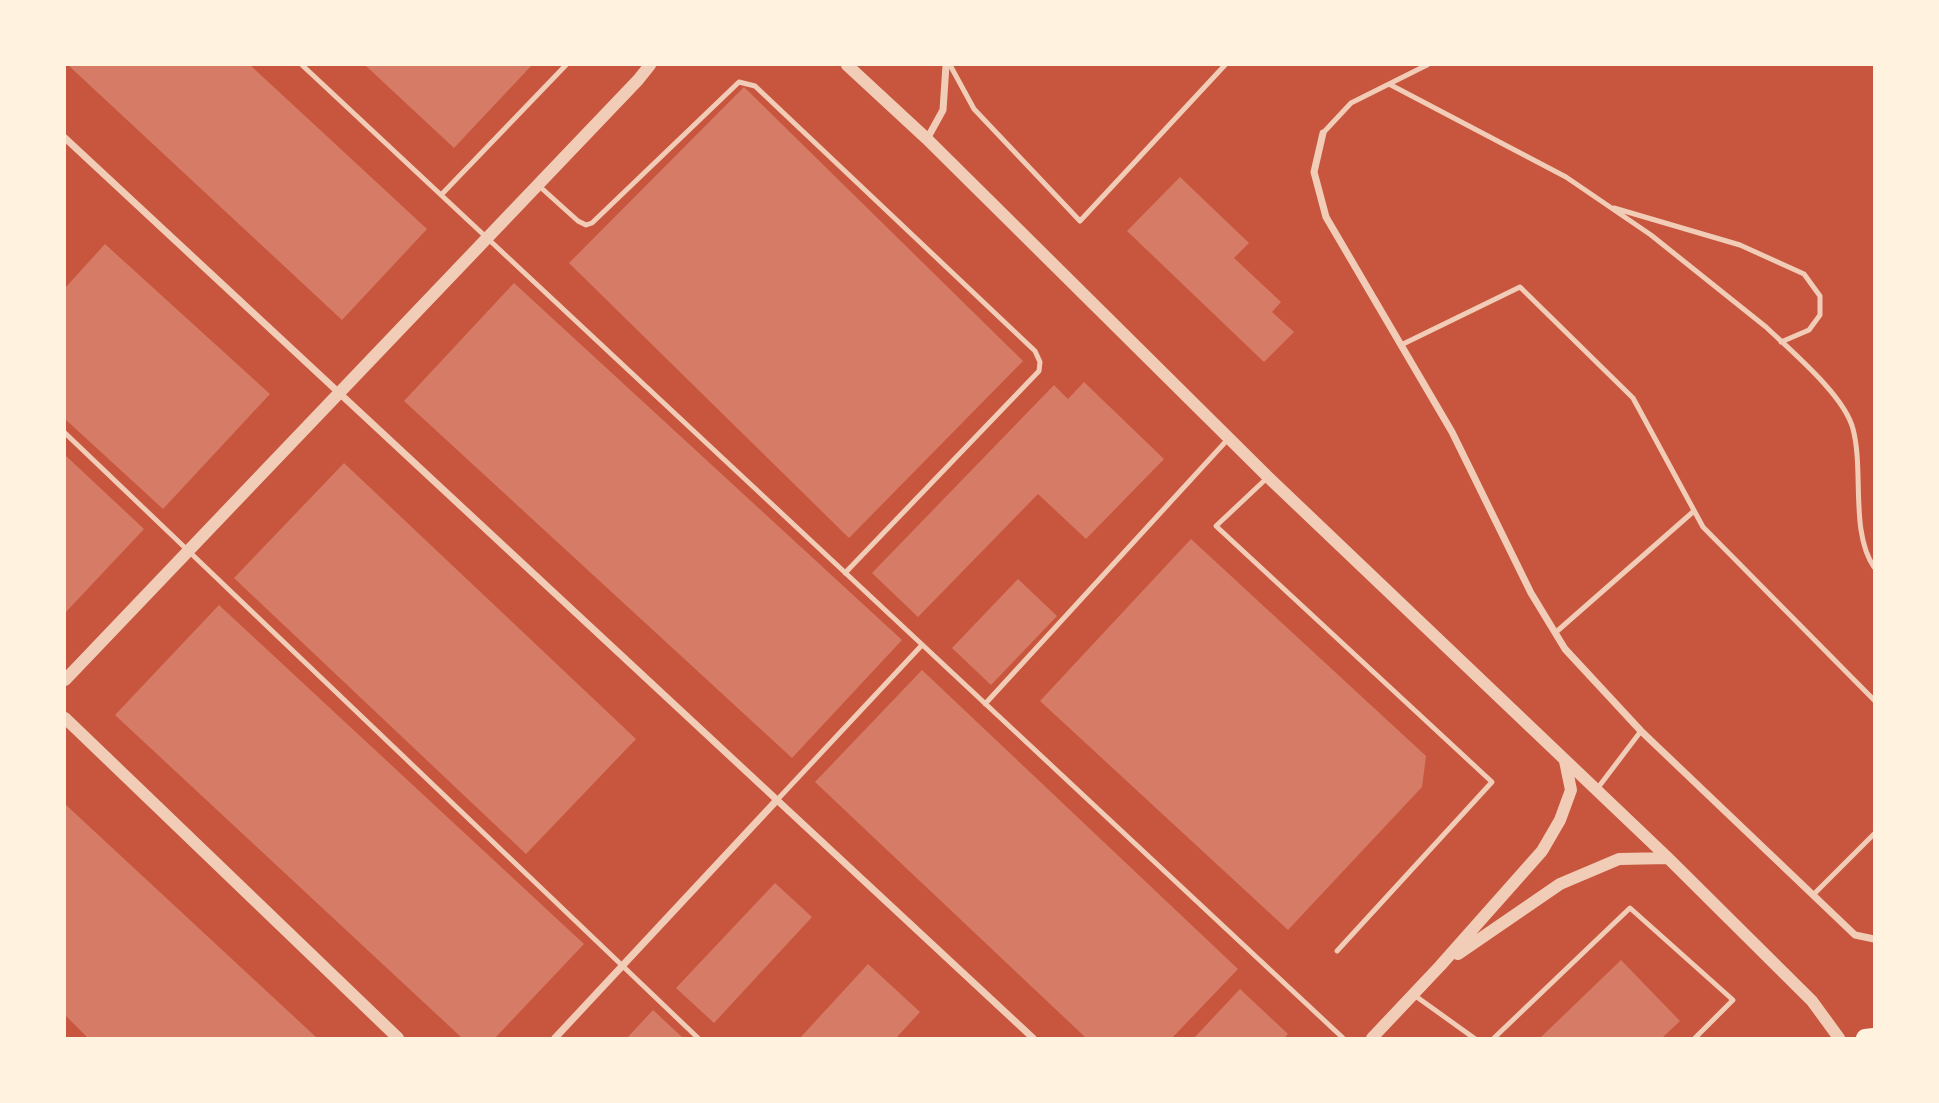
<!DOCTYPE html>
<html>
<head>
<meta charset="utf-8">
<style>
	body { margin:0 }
	#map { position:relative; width:1939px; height:1103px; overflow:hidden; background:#c8553d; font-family:"DejaVu Sans",sans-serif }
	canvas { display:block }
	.frame { position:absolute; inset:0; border:66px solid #fff3e0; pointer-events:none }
</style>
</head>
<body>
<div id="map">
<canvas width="1939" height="1103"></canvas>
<div class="frame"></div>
</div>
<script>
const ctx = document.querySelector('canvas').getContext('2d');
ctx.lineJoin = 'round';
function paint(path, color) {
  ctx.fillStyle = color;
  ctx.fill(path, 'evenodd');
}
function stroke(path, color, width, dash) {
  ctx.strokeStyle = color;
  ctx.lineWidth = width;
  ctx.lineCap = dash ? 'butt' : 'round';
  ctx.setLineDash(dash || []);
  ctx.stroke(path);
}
const building = new Path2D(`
	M68,65H250L427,229L342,320Z
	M365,65H532L454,148Z
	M744,87L1023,361L849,538L569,263Z
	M1180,177L1249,243L1234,258L1281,302L1272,312L1294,332L1264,362L1127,231Z
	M105,244L270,394L163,509L65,419V288Z
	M514,283L902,640L792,758L404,401Z
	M1084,382L1164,459L1086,539L1038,494L918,617L872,573L1054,385L1068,399Z
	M65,455L144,529L65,613Z
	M344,463L636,739L526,854L234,578Z
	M1191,539L1426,756L1422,787L1288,930L1040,701Z
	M1018,579L1057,616L991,685L952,648Z
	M219,605L584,944L495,1038H462L115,715Z
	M922,670L1238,969L1172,1038H1086L815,782Z
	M65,804L317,1038H88L65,1015Z
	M775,883L812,917L714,1023L676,988Z
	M1621,960L1680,1021L1662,1038H1540Z
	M868,964L920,1012L896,1038H800Z
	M1240,989L1288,1034L1284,1038H1194Z
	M653,1010L683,1038H627Z`);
const service = new Path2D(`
	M302,65L1343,1038
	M950,65L974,109L1080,221L1225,65
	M1389,84L1566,177L1651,235L1766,327C1791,351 1845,396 1853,429C1864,470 1850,532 1874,567
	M1323,133L1351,103L1427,65
	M538,185L578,221L586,225L592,223L739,82L755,86L1035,351L1040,362L1039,371L845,573
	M441,195L566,65
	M1614,208L1740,245L1804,274L1820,296V315L1809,330L1781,342
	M1401,345L1520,287L1633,398L1703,527L1874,700
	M65,433L698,1038
	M1267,478L1216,526L1492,782L1337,951
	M1555,633L1694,511
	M985,704L1229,438
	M1597,789L1641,731
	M777,800L922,645
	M1813,895L1874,834
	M1414,995L1474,1038
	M1494,1038L1630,908L1733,1000L1695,1038`);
const minor = new Path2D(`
	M1323,133L1314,172L1326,217L1452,432L1531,593L1565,649L1641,731L1855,935L1874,939
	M65,138L1033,1038
	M927,139L943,110L946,65
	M555,1038L777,800`);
const tertiary = new Path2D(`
	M847,65L927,139L1268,477L1668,858L1812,1001L1839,1038
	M65,680L638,80L650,65
	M65,718L398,1038
	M1458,954L1560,884L1619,859L1668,858
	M1372,1038L1440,966L1542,851L1560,820L1571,790L1565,761`);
const primary = new Path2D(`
	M1865,1038L1874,1037`);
paint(building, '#d67c66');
stroke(service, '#f1ccb7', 5);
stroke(minor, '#f1ccb7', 7);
stroke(tertiary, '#f1ccb7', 12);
stroke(primary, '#fff3e0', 18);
</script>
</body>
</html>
